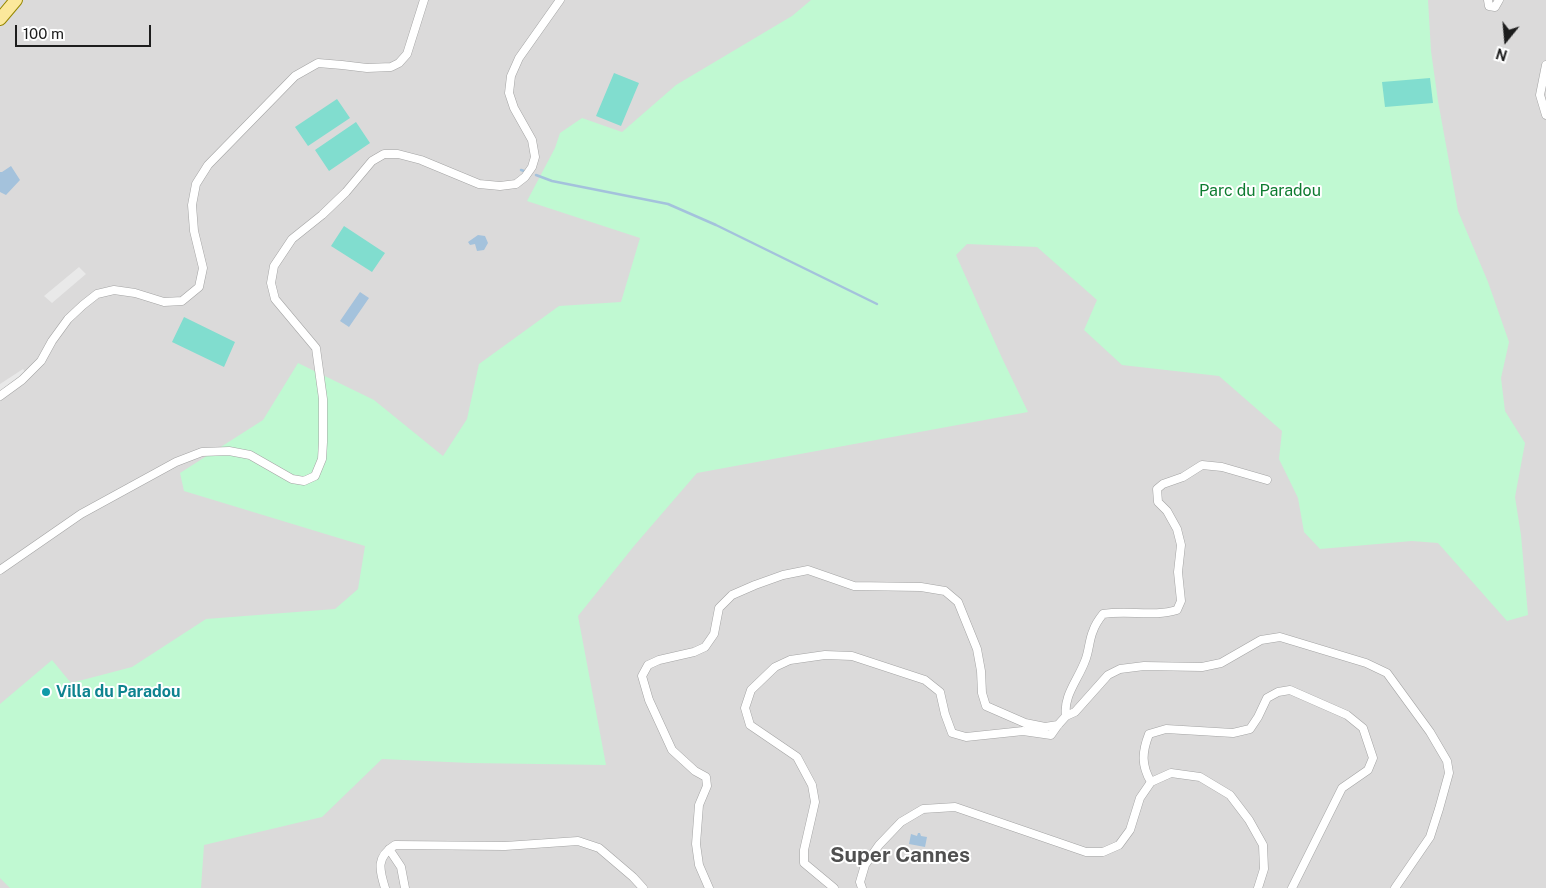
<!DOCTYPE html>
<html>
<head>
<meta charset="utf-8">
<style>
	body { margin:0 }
	#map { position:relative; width:1546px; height:888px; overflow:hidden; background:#eeede3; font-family:"Public Sans",sans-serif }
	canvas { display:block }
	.north { position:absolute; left:1481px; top:15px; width:50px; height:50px; -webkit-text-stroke:4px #fff; paint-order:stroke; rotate:197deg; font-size:14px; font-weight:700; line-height:20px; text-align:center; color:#1d1d1d }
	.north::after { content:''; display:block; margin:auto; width:18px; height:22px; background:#1d1d1d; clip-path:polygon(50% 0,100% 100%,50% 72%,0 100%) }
	.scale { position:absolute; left:15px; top:25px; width:136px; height:22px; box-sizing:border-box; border:2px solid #1d1d1d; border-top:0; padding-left:6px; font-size:15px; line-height:18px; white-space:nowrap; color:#1d1d1d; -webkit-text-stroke:4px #fff; paint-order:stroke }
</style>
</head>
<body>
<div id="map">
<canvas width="1546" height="888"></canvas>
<div class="north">N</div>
<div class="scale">100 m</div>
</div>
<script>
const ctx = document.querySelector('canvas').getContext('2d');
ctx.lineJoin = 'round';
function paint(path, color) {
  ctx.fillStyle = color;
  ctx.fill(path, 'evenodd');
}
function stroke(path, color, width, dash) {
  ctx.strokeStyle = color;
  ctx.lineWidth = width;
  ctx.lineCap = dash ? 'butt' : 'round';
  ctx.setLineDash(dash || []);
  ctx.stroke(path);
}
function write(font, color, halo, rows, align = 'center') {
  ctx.font = font + ' "Public Sans",sans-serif';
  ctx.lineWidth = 4;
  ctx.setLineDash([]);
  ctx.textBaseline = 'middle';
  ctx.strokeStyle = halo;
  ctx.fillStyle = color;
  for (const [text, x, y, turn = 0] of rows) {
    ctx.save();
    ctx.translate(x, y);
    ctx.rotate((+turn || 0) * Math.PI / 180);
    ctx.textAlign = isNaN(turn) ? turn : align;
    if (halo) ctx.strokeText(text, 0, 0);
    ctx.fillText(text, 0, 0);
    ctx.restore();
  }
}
const residential = new Path2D(`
	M0,0H1546V888H0Z`);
const park = new Path2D(`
	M811,0H1428L1431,51L1438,101L1458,211L1488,282L1509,342L1501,378L1505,411L1525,443L1515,497L1521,535L1528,615L1507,621L1438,543L1412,541L1320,549L1304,532L1298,498L1279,459L1282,431L1219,376L1122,365L1084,330L1097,300L1037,247L967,244L956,255L1002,358L1028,412L697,473L634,546L578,616L606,765L470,763L382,759L322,817L204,845L201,888H10L0,878V704L52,660L71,683L132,667L206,619L335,609L358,589L365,546L184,491L180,473L263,420L298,363L374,400L443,456L467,419L479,364L559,306L621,302L640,238L527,201L555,148L560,133L582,118L622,132L676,85L792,16Z`);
const pitch = new Path2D(`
	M614,73L639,83L621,126L596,116Z
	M1430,78L1433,103L1385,107L1382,82Z
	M337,99L350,118L308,146L295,127Z
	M356,122L370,143L329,171L315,150Z
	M344,226L385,253L372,272L331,246Z
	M184,317L235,342L224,367L172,342Z`);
const parking = new Path2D(`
	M79,267L86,274L52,303L44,296Z
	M23,369L26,373L0,391V384Z`);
const water = new Path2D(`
	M11,166L20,180L6,195L0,192V172H2Z
	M478,235L485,236L488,243L484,250L477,251L475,244L470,245L468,242Z
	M360,292L369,298L349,327L340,321Z
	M918,833H920L921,836L927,837L925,847L909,844L911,834L917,836Z`);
const stream = new Path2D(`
	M521,170L524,171
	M536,175L552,181L668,204L716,225L877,304`);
const minor = new Path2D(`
	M1488,0L1489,6L1495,7L1499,0
	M1546,65L1540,95L1546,115
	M0,396L22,380L41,361L52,341L68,319L83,305L97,294L114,290L135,293L164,302L182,301L199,287L203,268L194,231L192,205L196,184L208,165L295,76L318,63L342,65L367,68L391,67L399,63L407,54L424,0
	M0,570L81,514L176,462L202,452L229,451L250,455L292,479L304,481L315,476L322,459L323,442V399L316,348L275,299L271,283L274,266L292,239L322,215L346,192L372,161L384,154H398L421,160L479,184L500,186L516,184L525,177L532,167L535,157L532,140L514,108L509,93L511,76L519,58L560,0
	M1066,716C1063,696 1078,680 1085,661C1089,652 1089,640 1093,631C1095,625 1099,619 1103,614C1127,610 1154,617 1177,610L1181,601L1178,572L1181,545L1177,529L1167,511L1158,502L1157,489L1163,484L1183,477L1202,465L1222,467L1267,480
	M1151,782C1141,765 1142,752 1149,734L1166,729L1233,733L1250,729L1258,717L1267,698L1278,692L1290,690L1347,715L1363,728L1373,758L1368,770L1342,788L1292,888
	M389,849L401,867L405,888
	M385,888C379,869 376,857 395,845L505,846L578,841L599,848L633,877L643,888
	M709,888L699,865L696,844L699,805L707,786L706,777L695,771L672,750L649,700L642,676L648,665L659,660L694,652L705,647L714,634L719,608L732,595L755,585L783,575L808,570L854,586L921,587L945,591L958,602L977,649L981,671L982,693L986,706L1025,723L1045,727L1058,725
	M834,888L804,863V850L815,802L812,785L797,757L750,725L745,708L751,690L775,667L790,660L825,655L852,656L925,680L940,692L945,714L952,733L966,737L1023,731L1051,735L1058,725L1066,716L1075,712L1108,675L1120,669L1144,666L1202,667L1221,663L1261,640L1280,637L1366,663L1387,673L1430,732L1447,761L1449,773L1439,809L1430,837L1395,888
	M862,888L860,882L865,865L879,845L901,822L923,809L955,807L1086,852H1103L1119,845L1130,830L1140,798L1151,782L1171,773L1200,777L1230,795L1249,820L1263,845L1264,869L1258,888`);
const primary = new Path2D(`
	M0,19L16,0`);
const markers = [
	[46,692,5,"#0f9aa8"]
];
const parkNames = [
	["Parc du Paradou",1260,191]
];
const cultureNames = [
	["Villa du Paradou",56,692]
];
const districtNames = [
	["Super Cannes",900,856]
];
paint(residential, '#dbdada');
paint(park, '#c0f9d2');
paint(pitch, '#81ddcf');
paint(parking, '#e9e9e9');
paint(water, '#a4c2dc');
stroke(stream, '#a4c2dc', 2.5);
stroke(minor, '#a4a4a4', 9);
stroke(primary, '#968701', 14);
stroke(minor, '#fff', 8);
stroke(primary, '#fbe89b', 12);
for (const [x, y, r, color] of markers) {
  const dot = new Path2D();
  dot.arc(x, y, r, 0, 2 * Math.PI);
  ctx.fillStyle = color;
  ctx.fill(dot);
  stroke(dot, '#fff', 2);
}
write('16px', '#0c7b2f', '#fff', parkNames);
write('bold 16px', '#0d838f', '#fff', cultureNames, 'left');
write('bold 21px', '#505050', '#fff', districtNames);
</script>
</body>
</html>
